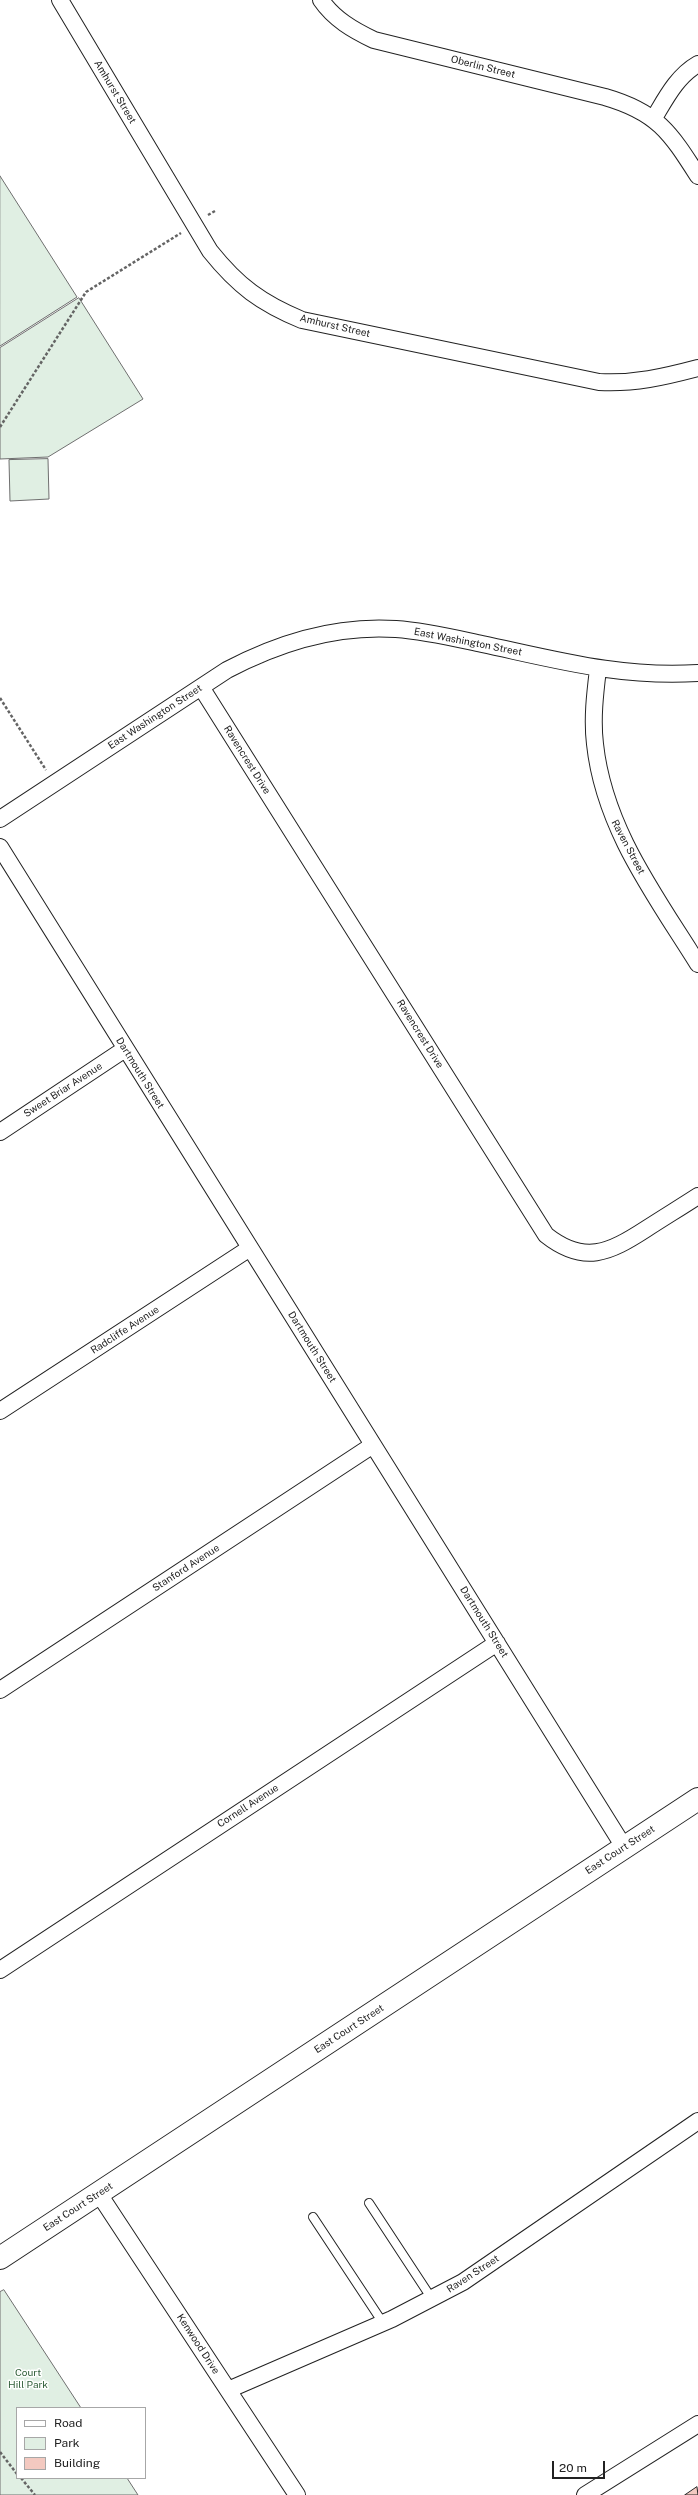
<!DOCTYPE html>
<html>
<head>
<meta charset="utf-8">
<style>
	body { margin:0 }
	#map { position:relative; width:698px; height:2495px; overflow:hidden; background:#fff; font-family:"Public Sans",sans-serif }
	canvas { display:block }
	.legend { position:absolute; left:16px; top:2407px; width:130px; height:72px; box-sizing:border-box; background:#fff; border:1px solid #a7a7a7; margin:0; padding:5px 7px; list-style:none; font-size:12px; color:#222 }
	.legend li { display:flex; align-items:center; gap:8px; height:20px }
	.legend b { width:20px; border:1px solid #a7a7a7 }
	.scale { position:absolute; left:552px; top:2461px; width:53px; height:18px; box-sizing:border-box; border:2px solid #222; border-top:0; padding-left:5px; font-size:12px; line-height:14px; white-space:nowrap; color:#222; -webkit-text-stroke:3px #fff; paint-order:stroke }
</style>
</head>
<body>
<div id="map">
<canvas width="698" height="2495"></canvas>
<ul class="legend">
<li><b style="height:5px;background:#fff"></b>Road</li>
<li><b style="height:11px;background:#e0efe3"></b>Park</li>
<li><b style="height:11px;background:#f3c9c0"></b>Building</li>
</ul>
<div class="scale">20 m</div>
</div>
<script>
const ctx = document.querySelector('canvas').getContext('2d');
ctx.lineJoin = 'round';
function paint(path, color) {
  ctx.fillStyle = color;
  ctx.fill(path, 'evenodd');
}
function stroke(path, color, width, dash) {
  ctx.strokeStyle = color;
  ctx.lineWidth = width;
  ctx.lineCap = dash ? 'butt' : 'round';
  ctx.setLineDash(dash || []);
  ctx.stroke(path);
}
function write(font, color, halo, rows, align = 'center') {
  ctx.font = font + ' "Public Sans",sans-serif';
  ctx.lineWidth = 3;
  ctx.setLineDash([]);
  ctx.textBaseline = 'middle';
  ctx.strokeStyle = halo;
  ctx.fillStyle = color;
  for (const [text, x, y, turn = 0] of rows) {
    ctx.save();
    ctx.translate(x, y);
    ctx.rotate((+turn || 0) * Math.PI / 180);
    ctx.textAlign = isNaN(turn) ? turn : align;
    if (halo) ctx.strokeText(text, 0, 0);
    ctx.fillText(text, 0, 0);
    ctx.restore();
  }
}
const green = new Path2D(`
	M0,176L77,297L0,346Z
	M79,298L143,399L48,457L0,459V348Z
	M48,459L49,499L10,501L9,460Z
	M4,2290L81,2408H17V2478H127L138,2495H0V2292Z`);
const building = new Path2D(`
	M697,2487L698,2495H685Z`);
const path = new Path2D(`
	M208,215L215,211
	M0,427L86,292L181,233
	M0,698L46,770
	M0,2452L17,2474
	M21,2478L35,2495`);
const lane = new Path2D(`
	M369,2203L432,2299
	M313,2217L383,2323`);
const street = new Path2D(`
	M60,0L210,251C238,286 261,303 302,320L599,382C634,384 664,377 698,368
	M321,0C334,19 353,30 374,40L605,97C657,112 670,132 698,176
	M654,118C666,98 677,76 698,64
	M598,669C595,694 592,719 595,744C604,828 655,895 698,964
	M201,687L546,1235C584,1265 609,1253 646,1229C663,1218 681,1207 698,1196
	M0,819L227,670C280,642 336,625 396,629C425,631 454,638 482,644C557,660 621,678 698,673
	M0,847L624,1847
	M0,1132L125,1049
	M0,1411L250,1248
	M0,1690L373,1445
	M0,1970L497,1643
	M99,2194L297,2495
	M228,2390L392,2319L463,2282L698,2121
	M585,2495L698,2424`);
const secondary = new Path2D(`
	M0,2258L698,1799`);
const streetNames = [
	["Oberlin Street",483,67,14],
	["Amhurst Street",115,92,59],
	["Amhurst Street",335,326,13],
	["East Washington Street",468,642,11],
	["East Washington Street",155,717,-33],
	["Ravencrest Drive",247,760,58],
	["Raven Street",628,847,62],
	["Ravencrest Drive",420,1034,58],
	["Dartmouth Street",140,1073,58],
	["Sweet Briar Avenue",63,1090,-33],
	["Radcliffe Avenue",125,1330,-33],
	["Dartmouth Street",312,1347,58],
	["Stanford Avenue",186,1568,-33],
	["Dartmouth Street",484,1622,58],
	["Cornell Avenue",248,1806,-33],
	["East Court Street",620,1850,-33],
	["East Court Street",349,2029,-33],
	["East Court Street",78,2207,-33],
	["Raven Street",473,2274,-33],
	["Kenwood Drive",198,2344,57]
];
const parkNames = [
	["Court",28,2373],
	["Hill Park",28,2385]
];
paint(green, '#e0efe3');
stroke(green, '#6f6f6f', 1);
paint(building, '#f3c9c0');
stroke(building, '#222', 1);
stroke(lane, '#222', 10);
stroke(street, '#222', 18);
stroke(secondary, '#222', 24);
stroke(path, '#646464', 2.5, [3, 2]);
stroke(lane, '#fff', 8);
stroke(street, '#fff', 16);
stroke(secondary, '#fff', 22);
write('10px', '#222', '#fff', streetNames);
write('10px', '#2f5e38', '#fff', parkNames);
</script>
</body>
</html>
